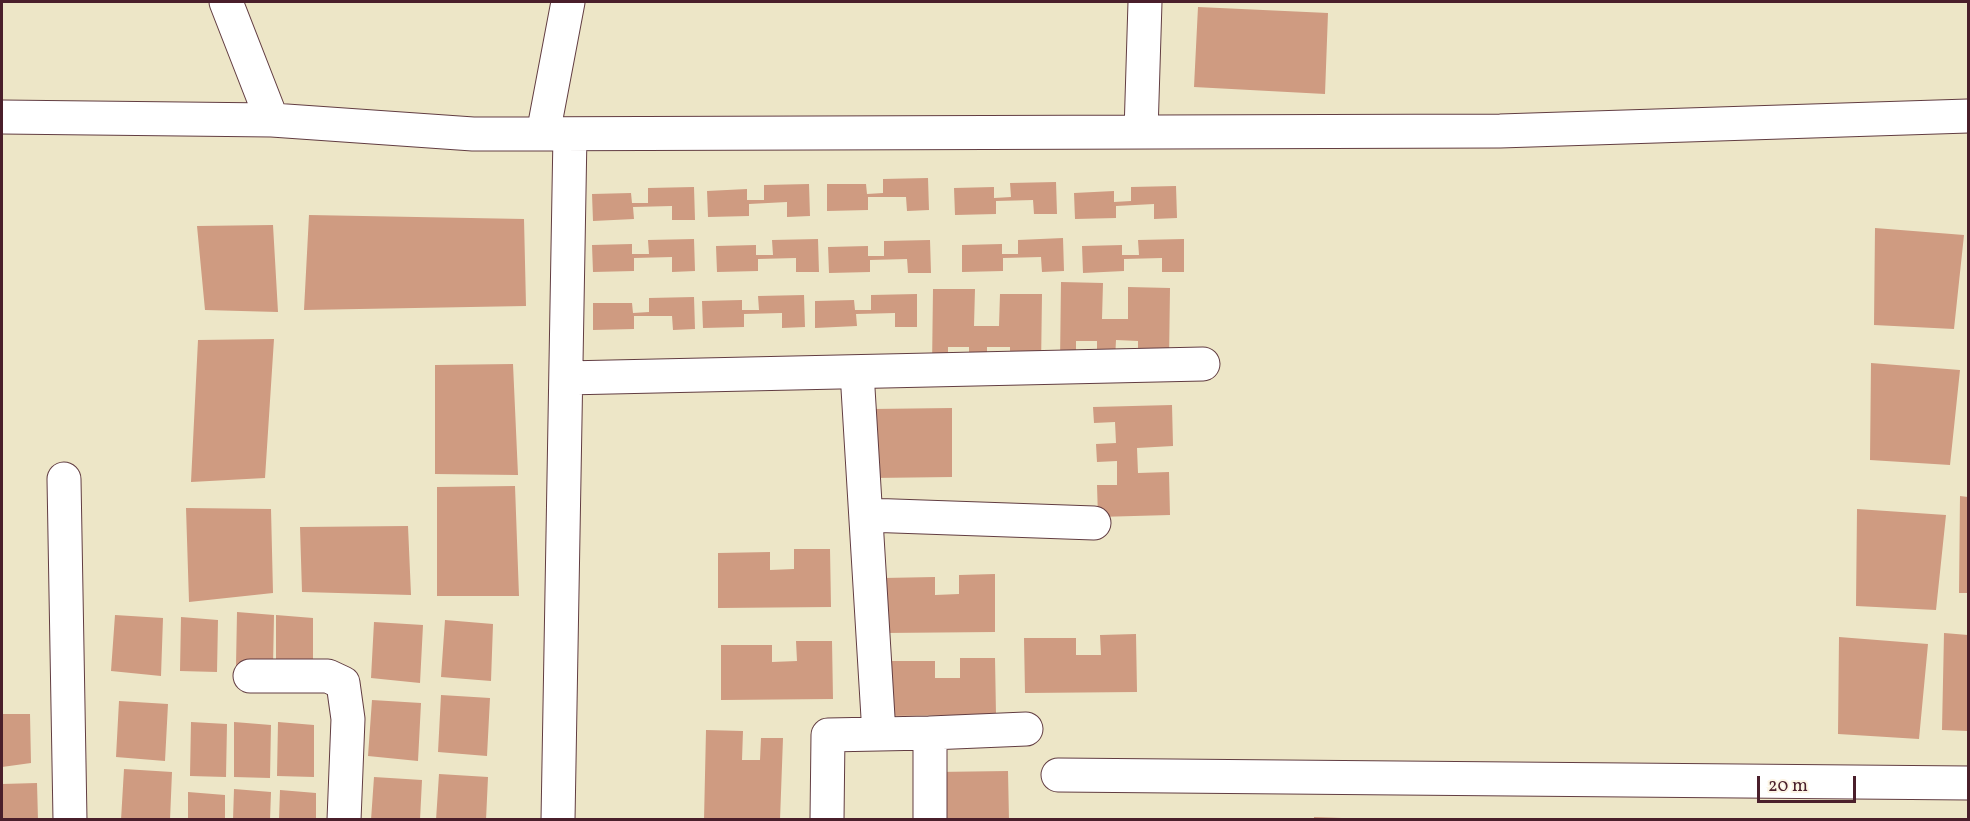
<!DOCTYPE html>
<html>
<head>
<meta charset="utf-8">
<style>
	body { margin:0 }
	#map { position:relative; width:1970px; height:821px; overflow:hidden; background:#ede6c7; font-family:Vollkorn,serif }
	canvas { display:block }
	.frame { position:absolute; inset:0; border:3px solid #4a1f2b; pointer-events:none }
	.scale { position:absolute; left:1757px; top:776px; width:99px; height:27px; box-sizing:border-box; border:3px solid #4a1f2b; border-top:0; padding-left:8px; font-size:18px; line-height:21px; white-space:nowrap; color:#4a1f2b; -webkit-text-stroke:4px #fcf5e5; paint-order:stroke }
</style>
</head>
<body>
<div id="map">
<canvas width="1970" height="821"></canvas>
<div class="frame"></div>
<div class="scale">20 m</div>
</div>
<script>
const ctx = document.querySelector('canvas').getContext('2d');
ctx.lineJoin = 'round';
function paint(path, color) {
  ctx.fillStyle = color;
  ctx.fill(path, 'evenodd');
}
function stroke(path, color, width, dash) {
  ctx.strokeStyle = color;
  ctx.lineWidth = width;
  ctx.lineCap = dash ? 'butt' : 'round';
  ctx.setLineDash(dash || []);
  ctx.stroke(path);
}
const building = new Path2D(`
	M1198,7L1328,13L1325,94L1194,87Z
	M928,178L929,210L907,211L906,197H868V210L827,211V184H866L867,194L883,193V179Z
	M1056,182L1057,214H1034L1033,200L996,201V214L955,215L954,188L994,187V198L1011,197L1010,183Z
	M809,184L810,216L787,217V202L749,204V216L708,217L707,191L747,189V200H764V185Z
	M1176,186L1177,218L1154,219V204L1116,206V218L1075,219L1074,193L1114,191V202L1131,201V187Z
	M694,187L695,220H672V206L633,207L634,219L593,221L592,194L631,193L632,203H648V188Z
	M309,215L524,219L526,306L304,310Z
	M273,225L278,312L205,310L197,226Z
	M1875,228L1964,235L1954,329L1874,325Z
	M1063,238L1064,271L1042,272L1041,257L1003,258V271L962,272V245L1002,244V254H1018V240Z
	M694,239L695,271L672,272V257L634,258V271L593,272L592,245L632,244V254H649L648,240Z
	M818,239L819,272H796V258L758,259V271L717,272L716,246L756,245V255H773L772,240Z
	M1184,239V272H1162V258L1124,259V271L1083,273L1082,246L1122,245V255H1139L1138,240Z
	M930,240L931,273H908L907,259L870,260V272L829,273L828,247L868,246V256H884V241Z
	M1061,282L1103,283L1102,319H1128V287L1170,288L1169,361L1138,360V341L1116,340L1115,360H1097V341H1076V362H1060Z
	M933,289H975L974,326H999L1000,294H1042L1041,368L1010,367V347H987V367L969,366V347H948V369L932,368Z
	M917,294V327H895V313L856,314L857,326L815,328V301L854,300L855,310H871V295Z
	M804,295L805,327L782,328V313L744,314V327L703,328L702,301L742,300V310H759L758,296Z
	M694,297L695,329L673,330L672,316H634V329L593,330V303H632L633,313L649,312V298Z
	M274,339L265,478L191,482L198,340Z
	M1871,363L1960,370L1950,465L1870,460Z
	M513,364L518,475L435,474V365Z
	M1172,405L1173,446L1137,448L1138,473L1169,472L1170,515L1098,517L1097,485H1117V461L1097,462L1096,444L1116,443L1115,422L1094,423L1093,407Z
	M952,408V477L872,478V409Z
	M515,486L519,596H437V487Z
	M1960,496L1968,497V593H1959Z
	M186,508L271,509L273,593L189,602Z
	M1857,509L1946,515L1936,610L1856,606Z
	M408,526L411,595L302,592L300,527Z
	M794,549H830L831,607L718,608V553L770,552V570L794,569Z
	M995,574V632L883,633V578L935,577V595L959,594V575Z
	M237,612L274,615L273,667L236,666Z
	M115,615L163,618L161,676L111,671Z
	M276,615L313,618V671L276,670Z
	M181,617L218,620L217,672L180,671Z
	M445,620L493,624L491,681L441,677Z
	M374,622L423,625L420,683L371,678Z
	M1944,633L1968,635V731L1942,730Z
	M1136,634L1137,692L1025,693L1024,638H1076V655H1101L1100,635Z
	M1839,637L1928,644L1919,739L1838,734Z
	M796,641H832L833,699L721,700V645H772V662L797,661Z
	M960,658H995L996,715L884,716L883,661H935V678H960Z
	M441,695L490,698L487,756L438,752Z
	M372,700L421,703L418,761L368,756Z
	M119,701L168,704L165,761L116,757Z
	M2,714H30L31,763L2,767Z
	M191,722L227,724L226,777L190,776Z
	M234,722L271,725L270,778L234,777Z
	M278,722L314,725V777L277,776Z
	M706,730L743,731L742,760H760L761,738H783L780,820H704Z
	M124,769L172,772L170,820H121Z
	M1008,771L1009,820H937L936,772Z
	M439,774L488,777L486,820H436Z
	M374,777L422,780L420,820H371Z
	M37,783L38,820H2V784Z
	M234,789L271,792L270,820H233Z
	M280,790L316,793V820H279Z
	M188,792L225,795V820H188Z
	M1314,817L1342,818V820H1314Z`);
const minor = new Path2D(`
	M226,2L272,120
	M2,117L272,120L473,134L1500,131L1968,116
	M1141,132L1145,2
	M543,134L568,2
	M857,372L879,734L930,733V820
	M566,378L1203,364
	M64,479L70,820
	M866,515L1094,523
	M250,676H328L343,683L348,719L344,820
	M930,733L1026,729
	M1058,775L1968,783
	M558,820L570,134
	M827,820L828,735L879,734`);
paint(building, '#cf9b81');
stroke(minor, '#623d42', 35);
stroke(minor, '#fff', 33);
</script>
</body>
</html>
